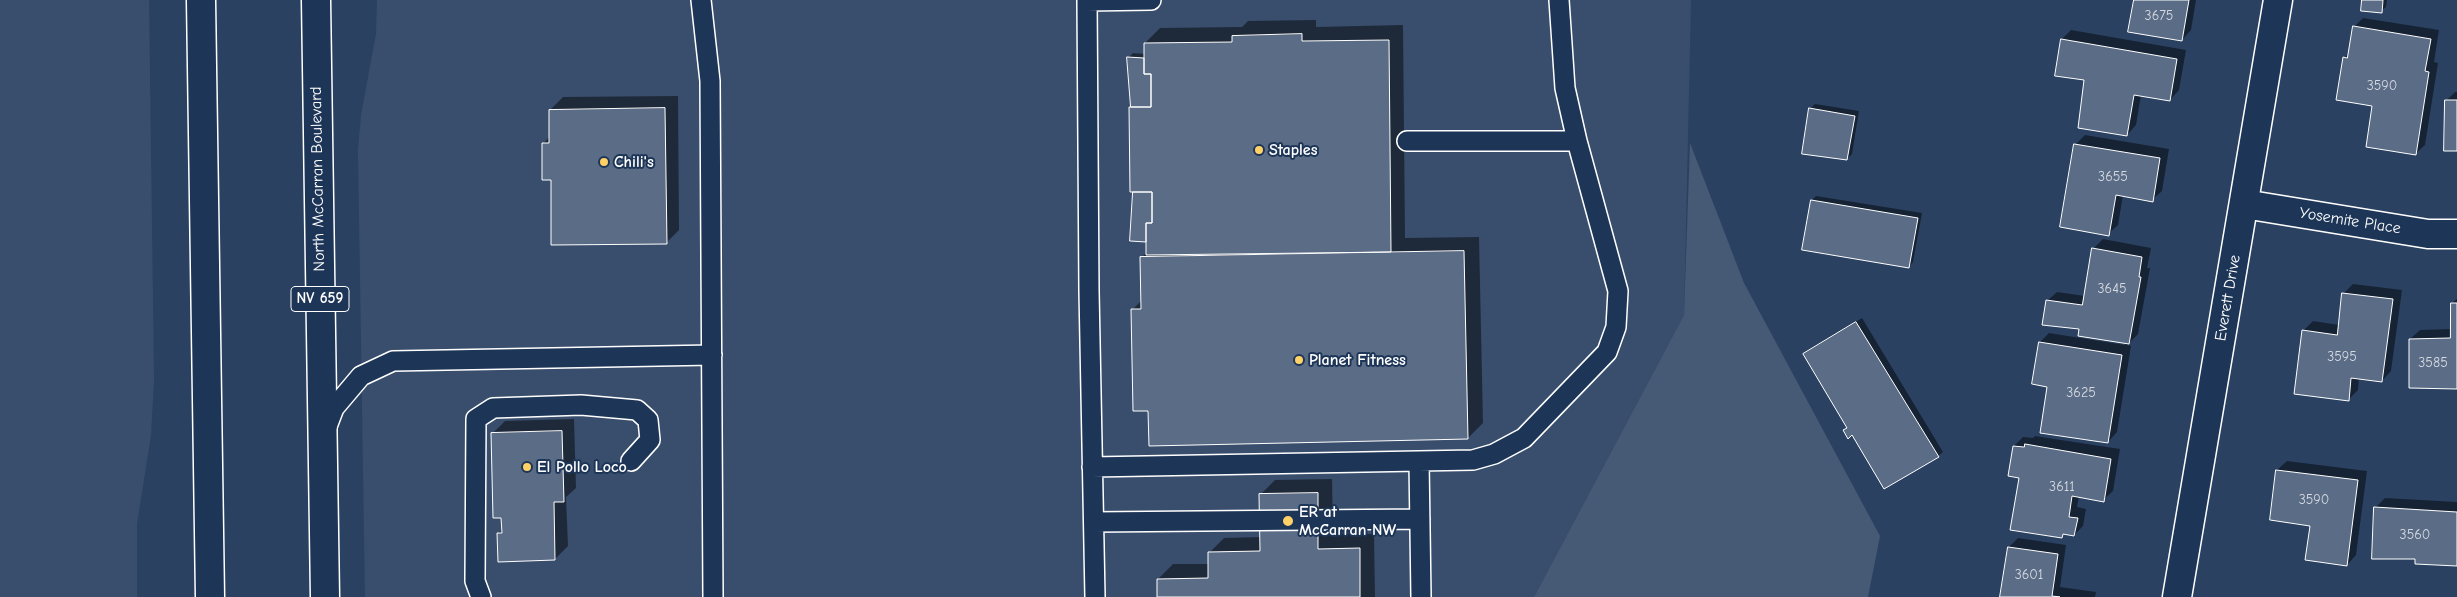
<!DOCTYPE html>
<html>
<head>
<meta charset="utf-8">
<style>
	body { margin:0 }
	canvas { display:block; background:#2a4161 }
</style>
</head>
<body>
<canvas width="2457" height="597"></canvas>
<script>
const ctx = document.querySelector('canvas').getContext('2d');
ctx.lineJoin = 'round';
function paint(path, color) {
  ctx.fillStyle = color;
  ctx.fill(path, 'evenodd');
}
function stroke(path, color, width, dash) {
  ctx.strokeStyle = color;
  ctx.lineWidth = width;
  ctx.lineCap = dash ? 'butt' : 'round';
  ctx.setLineDash(dash || []);
  ctx.stroke(path);
}
function write(font, color, halo, rows, align = 'center') {
  ctx.font = font + ' "Comic Neue",sans-serif';
  ctx.lineWidth = 4;
  ctx.setLineDash([]);
  ctx.textBaseline = 'middle';
  ctx.strokeStyle = halo;
  ctx.fillStyle = color;
  for (const [text, x, y, turn = 0] of rows) {
    ctx.save();
    ctx.translate(x, y);
    ctx.rotate((+turn || 0) * Math.PI / 180);
    ctx.textAlign = isNaN(turn) ? turn : align;
    if (halo) ctx.strokeText(text, 0, 0);
    ctx.fillText(text, 0, 0);
    ctx.restore();
  }
}
const built = new Path2D(`
	M0,0H149L154,380L151,435L137,524V597H0Z
	M377,0H1691L1684,315L1534,597H365L358,150L361,115L376,34Z`);
const green = new Path2D(`
	M1690,143L1744,283L1880,536L1868,597H1534L1684,315Z`);
const shadow = new Path2D(`
	M2135,0H2196L2191,30L2182,40Z
	M2363,0H2387L2386,7L2381,11Z
	M2363,18L2439,30L2434,62L2438,63L2425,145L2415,154L2374,105L2344,58L2350,52L2354,27Z
	M1316,20V27L1403,25L1405,238L1479,237L1483,423L1468,438L1150,410L1132,310L1142,300L1141,258L1147,252V241L1134,191L1130,108L1132,105L1128,58L1133,53L1145,54V43L1160,28L1242,27L1248,21Z
	M2071,30L2186,50L2179,90L2170,100L2141,95L2136,125L2127,135L2086,79L2062,39Z
	M2455,92H2457V150L2446,101Z
	M678,96L679,230L666,243L543,144L550,136V110L563,97Z
	M1815,104L1859,111L1852,154L1847,159L1810,109Z
	M2085,135L2169,149L2162,191L2152,200L2123,195L2118,225L2108,234L2061,226L2076,144Z
	M1816,196L1922,213L1913,262L1909,267L1812,200Z
	M2103,239L2151,248L2147,268H2150L2138,334L2127,345L2131,346L2117,432L2108,442L2040,342L2049,333L2125,345L2126,342L2081,328L2047,301L2057,292L2085,296L2093,249Z
	M2353,284L2402,290L2391,371L2382,381L2359,378L2358,390L2348,400L2303,331L2313,321L2339,325L2343,294Z
	M2457,299V388L2410,339L2420,330L2451,329L2452,303Z
	M1862,318L1943,452L1938,456L1845,430L1848,427L1804,354Z
	M574,419L576,488L566,497L568,546L555,559L498,534L503,529L492,434L505,421Z
	M2035,436L2120,449L2113,491L2103,500L2079,496L2077,507L2086,509L2083,526L2074,535L2064,533L2061,536L2020,477L2014,446L2023,437L2033,438Z
	M2287,461L2367,471L2356,555L2347,565L2311,525L2277,470Z
	M1332,479L1333,534H1374L1375,597H1158V579L1173,564H1209V553L1224,538L1261,537L1260,495L1275,480Z
	M2385,498L2457,502V565L2417,557L2375,508Z
	M2018,538L2066,545L2060,587L2096,592L2095,597H2001L2009,547Z`);
const building = new Path2D(`
	M2134,0H2189L2182,41L2128,32Z
	M2362,0H2383L2382,13L2361,11Z
	M2353,26L2431,39L2425,71L2429,72L2416,155L2366,147L2372,106L2336,100L2343,57L2347,58Z
	M1302,34V41L1389,40L1391,252L1146,255V223H1152V192H1130L1129,107H1151V74H1144V43L1232,42V36Z
	M2061,39L2177,59L2170,101L2134,95L2127,136L2078,128L2084,80L2055,76Z
	M1127,57L1144,58V74H1151V107H1131Z
	M2445,100H2457V151H2444Z
	M665,108L667,244L551,245V180H542V143H549V110Z
	M1809,108L1855,116L1847,160L1802,154Z
	M2074,144L2160,158L2153,202L2116,195L2109,236L2060,227Z
	M1133,192H1152V223H1146V242L1130,241Z
	M1811,200L1918,218L1909,268L1802,250Z
	M2092,248L2142,257L2139,277H2141L2129,344L2078,336L2079,329L2042,325L2046,300L2082,305Z
	M1464,251L1468,439L1149,446L1148,411H1133L1131,309H1141L1140,257Z
	M2342,293L2393,299L2382,382L2351,378L2349,401L2294,394L2302,330L2337,335Z
	M2451,303H2457V389L2409,388V339L2450,338Z
	M1856,322L1939,457L1884,489L1852,435L1848,439L1843,430L1847,428L1803,354Z
	M2039,342L2122,355L2108,443L2040,433L2047,387L2032,384Z
	M562,431L564,502H554L555,560L498,562L497,533H502L501,518H493L491,433Z
	M2025,444L2111,459L2104,502L2072,496L2069,517L2078,518L2074,536L2063,534L2062,538L2010,530L2019,478L2008,476L2013,446L2024,447Z
	M2276,470L2358,480L2347,566L2305,560L2310,526L2270,520Z
	M1318,493V549L1360,548V597H1157V579L1208,578V552L1260,551L1259,494Z
	M2374,507L2457,512V566L2415,564V559H2372Z
	M2008,547L2058,554L2052,596L2060,597H2000Z`);
const service = new Path2D(`
	M701,0L710,81L713,597
	M1087,0L1089,291L1095,597
	M1087,1L1151,0
	M1407,141H1577
	M326,429L334,408L361,376L393,361L712,355
	M1419,461L1421,597
	M1092,467L1473,460L1494,454L1524,438L1607,352L1616,327L1618,291L1577,141L1565,88L1559,0
	M1094,522L1420,519
	M481,597L475,581L476,419L493,408L581,405L637,410L648,420L650,440L631,461`);
const minor = new Path2D(`
	M2244,204L2428,234H2457
	M2177,597L2278,0`);
const primary = new Path2D(`
	M201,0L210,597
	M316,0L325,597`);
const markers = [
	[1259,150,5,"#ffd166"],
	[604,162,5,"#ffd166"],
	[1299,360,5,"#ffd166"],
	[527,467,5,"#ffd166"],
	[1288,521,6,"#ffd166"]
];
const numberNames = [
	["3675",2159,16],
	["3590",2382,86],
	["3655",2113,177],
	["3645",2112,289],
	["3595",2342,357],
	["3585",2433,363],
	["3625",2081,393],
	["3611",2062,487],
	["3590",2314,500],
	["3560",2415,535],
	["3601",2029,575]
];
const shields = [
	[320,299,58]
];
const shieldNames = [
	["NV 659",320,299]
];
const poiNames = [
	["Staples",1269,150],
	["Chili's",614,162],
	["Planet Fitness",1309,360],
	["El Pollo Loco",537,467],
	["ER at",1299,512],
	["McCarran NW",1299,530]
];
const streetNames = [
	["North McCarran Boulevard",318,179,-91],
	["Yosemite Place",2350,221,9],
	["Everett Drive",2228,298,-80]
];
paint(built, '#394e6c');
paint(green, '#465975');
paint(shadow, '#0007');
paint(building, '#5b6c86');
stroke(building, '#fff', 1);
stroke(service, '#fff', 22);
stroke(minor, '#fff', 31);
stroke(primary, '#fff', 31);
stroke(service, '#1d3557', 19);
stroke(minor, '#1d3557', 28);
stroke(primary, '#1d3557', 28);
for (const [x, y, r, color] of markers) {
  const dot = new Path2D();
  dot.arc(x, y, r, 0, 2 * Math.PI);
  ctx.fillStyle = color;
  ctx.fill(dot);
  stroke(dot, '#1d3557', 2);
}
write('14px', '#d6dae1', null, numberNames);
for (const [x, y, w] of shields) {
  const box = new Path2D();
  box.roundRect(x - w / 2, y - 12.5, w, 25, 4);
  ctx.fillStyle = '#1d3557';
  ctx.fill(box);
  stroke(box, '#fff', 1);
}
write('bold 15px', '#fff', null, shieldNames);
write('bold 16px', '#fff', '#1d3557', poiNames, 'left');
write('16px', '#fff', '#1d3557', streetNames);
</script>
</body>
</html>
